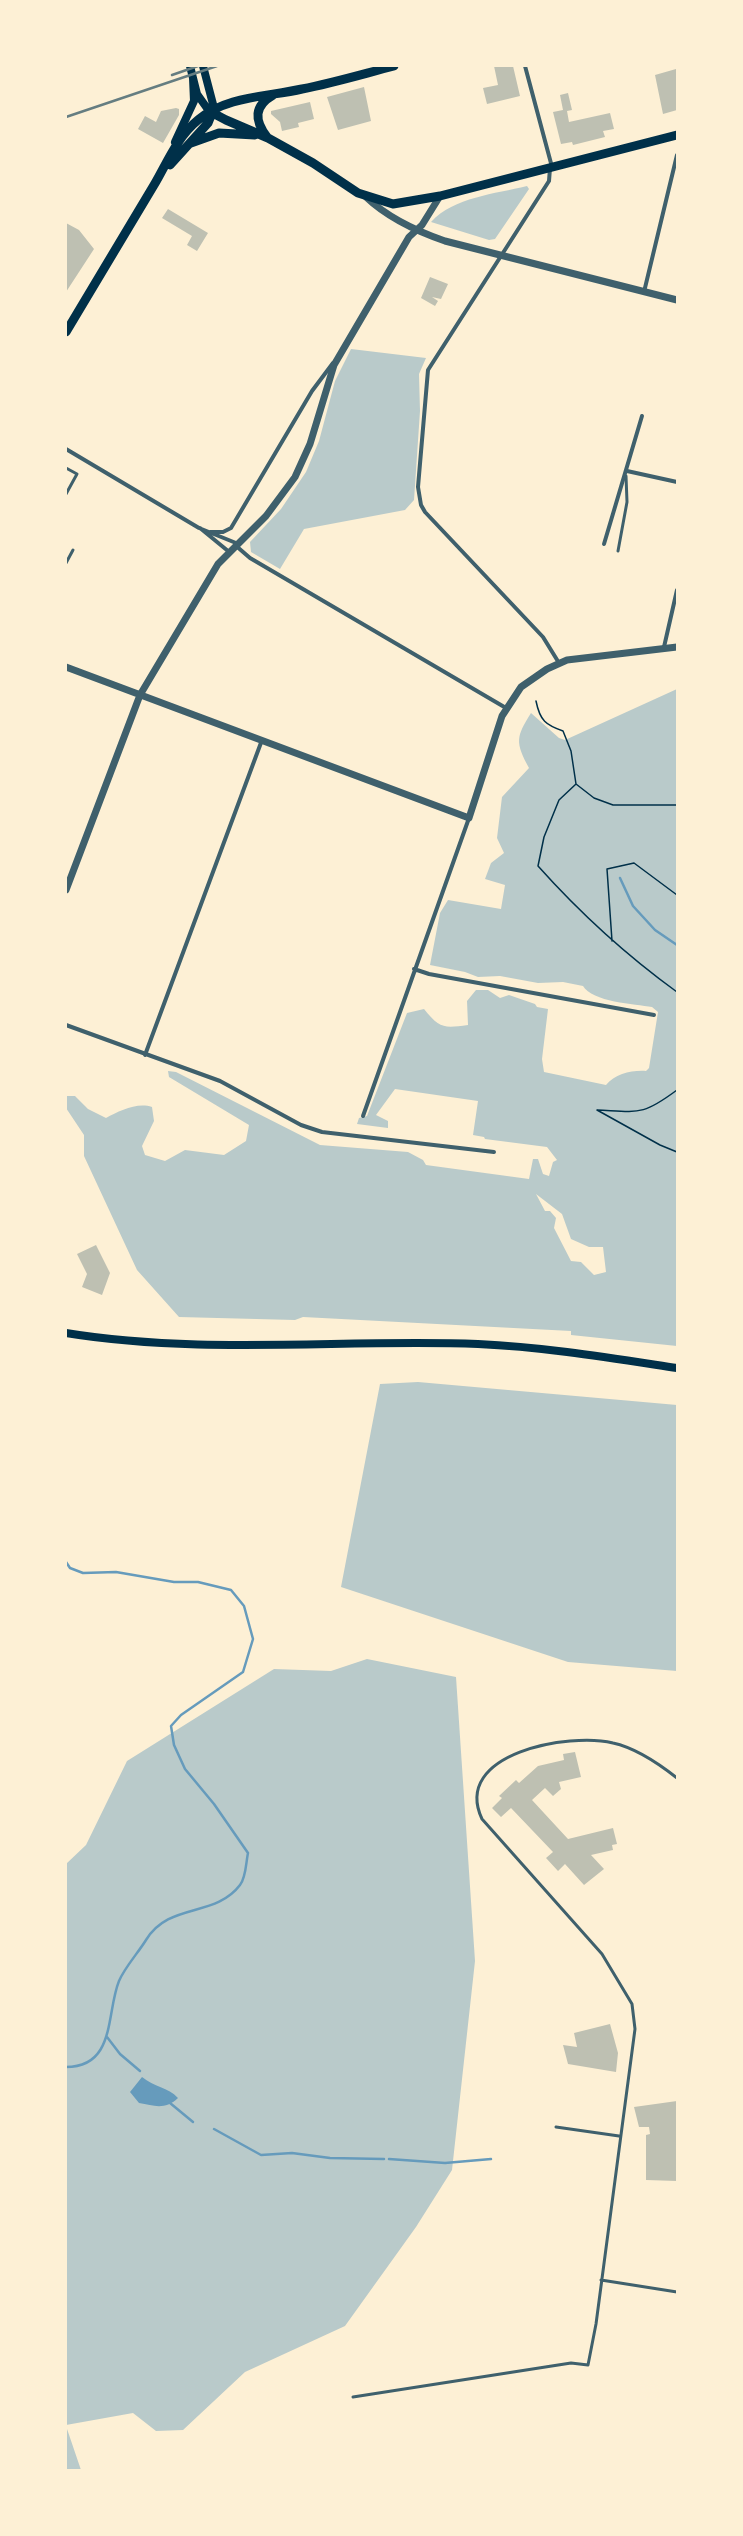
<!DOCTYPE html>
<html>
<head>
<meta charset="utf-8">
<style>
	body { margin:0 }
	#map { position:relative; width:743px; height:2536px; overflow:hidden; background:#fdf0d5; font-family:"Fira Sans Condensed",sans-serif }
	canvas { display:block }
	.frame { position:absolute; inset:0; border:67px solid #fdf0d5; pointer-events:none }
</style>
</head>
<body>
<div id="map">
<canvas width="743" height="2536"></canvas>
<div class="frame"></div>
</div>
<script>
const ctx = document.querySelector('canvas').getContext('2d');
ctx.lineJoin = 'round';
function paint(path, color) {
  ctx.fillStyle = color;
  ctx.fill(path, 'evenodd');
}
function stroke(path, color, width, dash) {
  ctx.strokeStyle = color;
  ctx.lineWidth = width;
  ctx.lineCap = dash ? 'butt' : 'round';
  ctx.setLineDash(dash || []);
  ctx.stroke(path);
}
const green = new Path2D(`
	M527,186L529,189L495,239L489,240L431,222C454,197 495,194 527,186Z
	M351,349L426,358L419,374L420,411L414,500L405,510L304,529L280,569L251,552L250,542L281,509L306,472L319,441L335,381Z
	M677,689V1346L571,1335V1331L303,1317L295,1320L179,1317L137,1270L84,1156V1135L66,1108V1096H75L88,1109L106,1118C119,1111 137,1102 152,1107L154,1121L142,1146L145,1155L165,1161L185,1150L224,1155L246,1141L249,1125L169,1077L168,1071L176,1072L320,1145L408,1152L423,1160L426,1165L529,1179L533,1159H538L543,1174L549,1176L553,1162L557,1160L547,1147L485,1139L484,1137L473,1135L478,1101L395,1089L376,1115L388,1121V1128L357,1124L359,1118L367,1116L407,1013L424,1009C440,1029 444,1028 468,1025L467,1001L476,990H488L500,998L509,995L535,1004L537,1007L548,1009L542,1059L544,1072L606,1085C615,1074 632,1070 646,1071L649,1068L658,1012L652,1007C635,1004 592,1002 583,986L563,982L538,983L500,976L478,977L465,972L430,965L440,913L448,900L501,909L505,885L485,879L491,863L504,853L497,838L502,797L529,768C515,742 516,737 531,713L559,738L565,740ZM536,1194L562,1214L571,1239L589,1247H603L606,1272L594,1275L581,1262L571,1261L554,1228L556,1218L550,1211H545Z
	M418,1382L677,1405V1671L568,1662L341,1587L380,1384Z
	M367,1659L456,1677L475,1961L452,2170L416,2227L345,2326L245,2372L183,2430L156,2431L133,2413L66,2425V1864L86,1845L127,1761L274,1669L331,1671Z
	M66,2426L81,2470H66Z`);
const water = new Path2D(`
	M142,2077C154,2087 168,2087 178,2098C165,2110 155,2106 139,2103L130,2092Z`);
const stream = new Path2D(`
	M620,878L633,906L655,930L677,945
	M66,1562L70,1568L83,1573L116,1572L174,1582H198L231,1590L244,1606L253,1639L243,1672L181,1715L171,1726L174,1745L185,1769L214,1804L248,1853C246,1862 246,1878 240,1885C215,1918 169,1902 146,1940C138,1953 125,1967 119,1981C106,2013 116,2067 66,2067
	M107,2037L120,2054L140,2071
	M170,2103L193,2122
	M214,2129L261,2155L292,2153L330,2158L384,2159
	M389,2159L445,2163L491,2159`);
const building = new Path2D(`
	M494,66H513L520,96L487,104L483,88L498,85Z
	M676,69L677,110L663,114L655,75Z
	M364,87L371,121L338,130L327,97Z
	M568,93L572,110L567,111L569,122L610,113L614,129L603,131L605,137L573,145L572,142L561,144L553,112L563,110L560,95Z
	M310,102L314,119L298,123L299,127L282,131L280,122L271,114V111Z
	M176,108L179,109V115L163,143L138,129L145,116L156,122L161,111Z
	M168,209L208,233L197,251L187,245L192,236L162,218Z
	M66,223L79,230L94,249L66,292Z
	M430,277L448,284L441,299L432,297L438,301L435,306L421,298Z
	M96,1245L110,1273L102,1295L82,1287L87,1274L77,1254Z
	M575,1752L581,1777L559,1782L561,1789L553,1796L545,1788L532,1800L568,1839L613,1828L617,1844L612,1845L613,1850L591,1855L604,1869L584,1885L565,1864L558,1871L546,1858L553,1852L511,1808L501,1817L492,1808L502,1798L499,1796L516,1780L519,1783L538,1766L564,1760L563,1754Z
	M610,2024L618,2053L616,2072L568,2064L563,2045L577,2047L574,2033Z
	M677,2101V2181L646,2180V2135L650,2134L649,2127H639L634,2107Z`);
const path = new Path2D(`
	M536,701C540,721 546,725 563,731L571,751L576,784L594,798L613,805H677
	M576,784L559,800L544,837L538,866C580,913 626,955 677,992
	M612,941L607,869L634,863L677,895
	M677,1090C642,1116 639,1112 597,1110L660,1145L677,1152`);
const service = new Path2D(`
	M66,468L77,474L66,494
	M618,551L627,502L626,476
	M66,563L73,550
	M556,2127L619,2136
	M601,2280L677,2292
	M353,2397L571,2363L588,2365L596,2324L635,2029L632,2004L602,1954L482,1819C451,1753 570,1732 613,1743C636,1748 658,1763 677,1778`);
const minor = new Path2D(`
	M525,66L552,167
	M550,168L549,181L428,370L418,487L421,505L425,512L543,637L559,663
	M644,292L677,155
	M66,449L199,528L236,543
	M627,471L677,482
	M200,528L228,551
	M210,532H223L231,528L312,391L333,363
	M604,544L642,416
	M235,545L250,558L506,708
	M664,647L677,590
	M414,969L429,974L654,1015
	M66,1025L220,1081L301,1125L322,1132L494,1152
	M145,1055L262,740
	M363,1116L469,818`);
const tertiary = new Path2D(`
	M366,197C388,218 416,231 445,241L677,300
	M66,667L469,818L502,716L521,687L547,669L567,660L677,647
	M66,890L140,695L218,564L266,516L295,477L310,444L334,365L409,237L422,225L440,196`);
const secondary = new Path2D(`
	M190,66L197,94L209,111
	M203,66L214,108
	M175,142L194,101L193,78
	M66,1333C200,1355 342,1339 478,1344C545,1347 611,1358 677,1368`);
const primary = new Path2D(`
	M209,111L226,120L268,138L313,163L358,193L393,204L440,196L677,135
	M267,137C254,120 254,106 273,95
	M191,143L219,133L255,135
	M170,165L208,123L214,108
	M66,332L154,185C167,163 177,137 198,120C226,96 267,97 302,89C333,83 363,74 394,66`);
const rail = new Path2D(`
	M172,75L198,66
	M66,117L217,66`);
paint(green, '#b9caca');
paint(water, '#669bbc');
stroke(stream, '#669bbc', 2.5);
paint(building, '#bec0b2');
stroke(path, '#003049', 1.5);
stroke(service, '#3f606c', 3);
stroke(minor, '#3f606c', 4);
stroke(tertiary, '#3f606c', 7);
stroke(secondary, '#003049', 8);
stroke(primary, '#003049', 9);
stroke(rail, '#657d81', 2.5);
</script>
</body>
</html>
